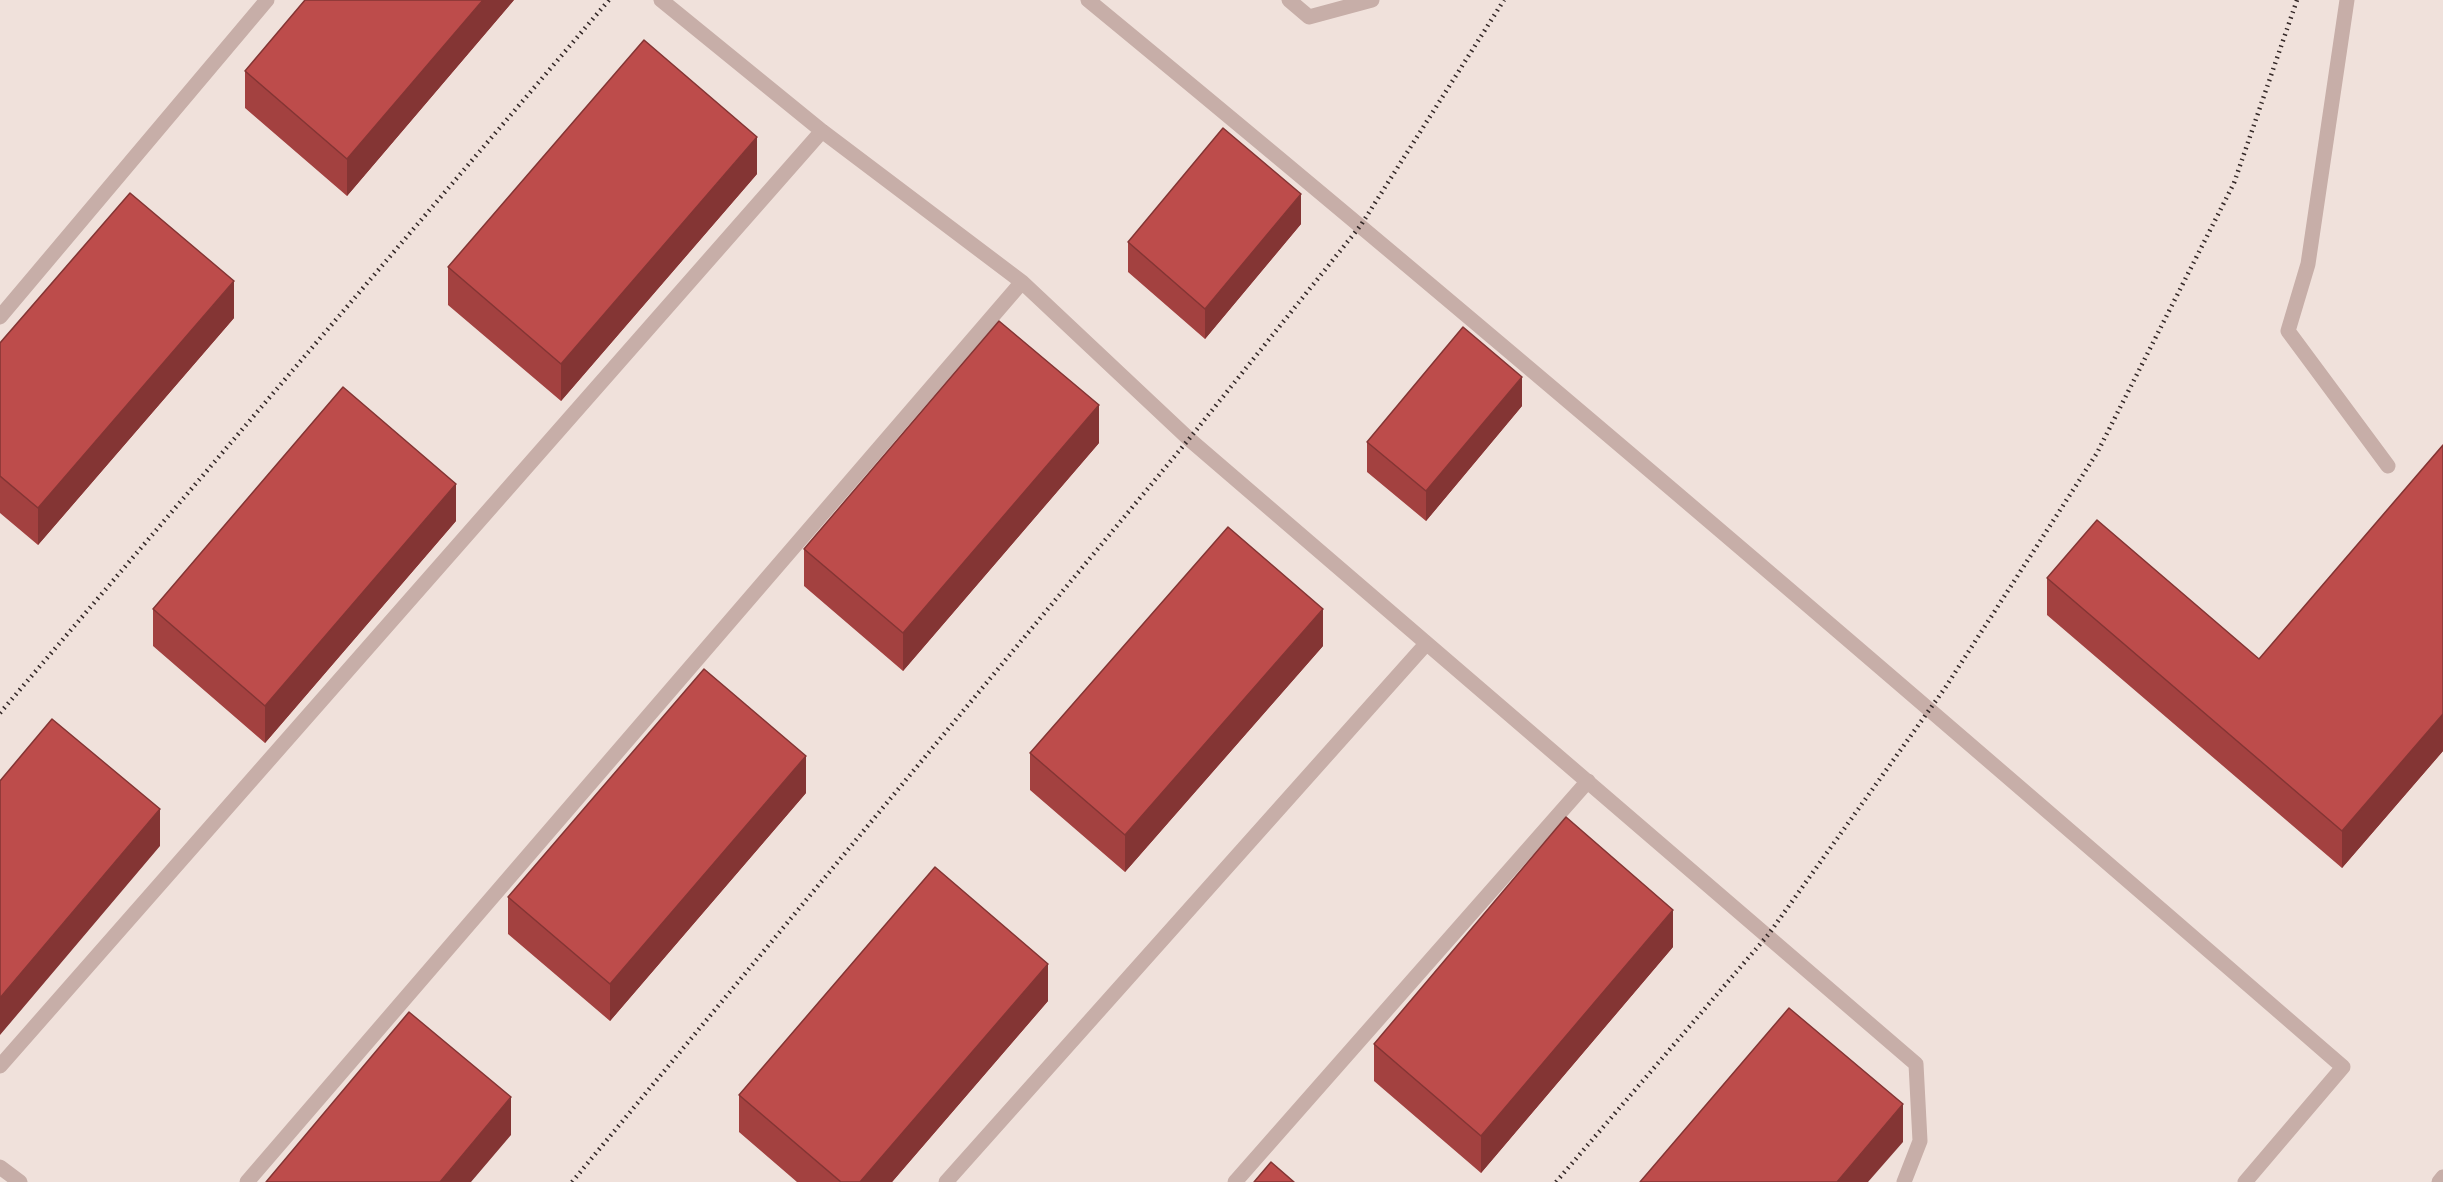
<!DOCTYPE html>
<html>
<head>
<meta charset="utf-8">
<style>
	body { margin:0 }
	canvas { display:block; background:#f0e1db }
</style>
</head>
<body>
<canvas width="2443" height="1182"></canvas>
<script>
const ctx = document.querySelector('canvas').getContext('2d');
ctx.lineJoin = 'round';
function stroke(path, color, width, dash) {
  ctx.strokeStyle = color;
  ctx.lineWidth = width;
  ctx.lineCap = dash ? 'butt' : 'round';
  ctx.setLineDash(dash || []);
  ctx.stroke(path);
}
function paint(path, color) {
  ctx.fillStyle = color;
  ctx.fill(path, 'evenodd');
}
const minor = new Path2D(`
	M661,0L822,131L1022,282L1189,439L1916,1064L1920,1141L1904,1182
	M1088,0C1512,349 1928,707 2343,1067L2245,1182
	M1289,0L1309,17L1372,0
	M2347,0L2308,264L2288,331L2388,466
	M0,317L267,0
	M0,1066L822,131
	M0,1167L20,1182
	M247,1182L1022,282
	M946,1182L1426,644
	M1235,1182L1588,781
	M2439,1182L2443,1177`);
const rail = new Path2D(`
	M0,713L609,0
	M572,1182L1189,439L1361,225L1504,0
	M1556,1182L1768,935L1945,688L2097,453L2234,183L2297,0`);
const wall = new Path2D(`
	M514,0L347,196L245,108V71Z
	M757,174L561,401L448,305V267Z
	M1301,224L1205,339L1128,272V242Z
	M234,318L38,545L0,513V343Z
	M1522,406L1426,521L1367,472V442Z
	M1099,443L903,671L804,586V549Z
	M2443,445V751L2342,868L2047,615V578L2259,659Z
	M456,521L265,743L153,646V609Z
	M1323,646L1125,872L1030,790V753Z
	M806,793L610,1021L508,934V897Z
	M1673,947L1481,1173L1374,1081V1044Z
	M1048,1001L892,1182H797L739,1132V1095Z`);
const shadedWall = new Path2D(`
	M483,0H514L347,196V159Z
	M757,137V174L561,401V364Z
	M1301,194V224L1205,339V309Z
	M234,281V318L38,545V508Z
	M1522,377V406L1426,521V491Z
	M1099,405V443L903,671V633Z
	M456,484V521L265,743V706Z
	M1323,609V646L1125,872V835Z
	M2443,714V751L2342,868V831Z
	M806,756V793L610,1021V984Z
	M160,809V846L0,1035V998Z
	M1673,910V947L1481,1173V1136Z
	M1048,964V1001L892,1182H860Z
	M511,1097V1135L471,1182H440Z
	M1903,1104V1142L1868,1182H1837Z`);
const building = new Path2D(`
	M305,0H483L347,159L245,71Z
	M644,40L757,137L561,364L448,267Z
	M1223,128L1301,194L1205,309L1128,242Z
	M130,193L234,281L38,508L0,476V343Z
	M999,321L1099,405L903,633L804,549Z
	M1463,327L1522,377L1426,491L1367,442Z
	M343,387L456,484L265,706L153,609Z
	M2443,445V714L2342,831L2047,578L2097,520L2259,659Z
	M1228,527L1323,609L1125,835L1030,753Z
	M704,669L806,756L610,984L508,897Z
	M52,719L160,809L0,998V781Z
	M1566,817L1673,910L1481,1136L1374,1044Z
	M935,867L1048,964L860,1182H841L739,1095Z
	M1789,1008L1903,1104L1837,1182H1640Z
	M409,1012L511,1097L440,1182H266Z
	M1271,1162L1294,1182H1254Z`);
stroke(minor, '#c7aea8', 15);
stroke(rail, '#342827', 4.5, [1.5, 4.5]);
paint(wall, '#a34140');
paint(shadedWall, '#843534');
paint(building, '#bd4c4b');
stroke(building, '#843534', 1.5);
</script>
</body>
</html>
